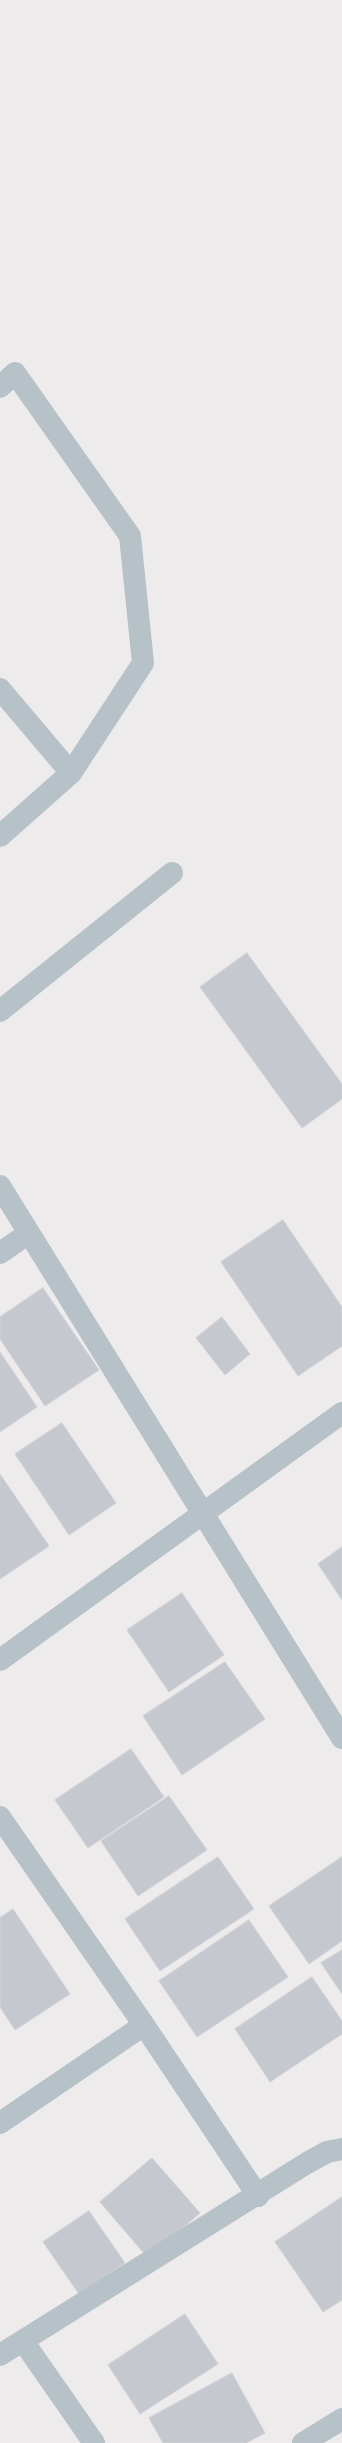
<!DOCTYPE html>
<html>
<head>
<meta charset="utf-8">
<style>
	body { margin:0 }
	canvas { display:block; background:#eeebec }
</style>
</head>
<body>
<canvas width="342" height="2443"></canvas>
<script>
const ctx = document.querySelector('canvas').getContext('2d');
ctx.lineJoin = 'round';
function paint(path, color) {
  ctx.fillStyle = color;
  ctx.fill(path, 'evenodd');
}
function stroke(path, color, width, dash) {
  ctx.strokeStyle = color;
  ctx.lineWidth = width;
  ctx.lineCap = dash ? 'butt' : 'round';
  ctx.setLineDash(dash || []);
  ctx.stroke(path);
}
const building = new Path2D(`
	M247,953L342,1084V1099L302,1128L200,987Z
	M283,1220L342,1307V1346L298,1376L221,1262Z
	M43,1288L99,1370L45,1406L0,1339V1317Z
	M222,1317L250,1354L225,1375L196,1338Z
	M0,1352L37,1407L0,1432Z
	M62,1423L116,1503L69,1535L15,1454Z
	M0,1474L49,1546L0,1579Z
	M342,1547V1600L318,1564Z
	M182,1593L224,1655L169,1692L127,1630Z
	M225,1662L265,1719L182,1775L143,1716Z
	M131,1749L164,1797L88,1848L55,1800Z
	M169,1796L207,1850L138,1896L101,1841Z
	M218,1857L254,1909L160,1971L125,1919Z
	M342,1857V1941L309,1964L269,1906Z
	M13,1909L70,1994L15,2030L0,2007V1918Z
	M249,1920L288,1977L197,2037L159,1981Z
	M342,1950V1994L321,1963Z
	M312,1977L342,2021V2034L270,2082L235,2029Z
	M152,2158L200,2213L148,2258L100,2202Z
	M342,2197V2300L323,2312L275,2242Z
	M89,2211L125,2263L79,2294L43,2242Z
	M185,2314L218,2364L140,2414L108,2365Z
	M232,2373L265,2433L246,2443H163L149,2418Z`);
const minor = new Path2D(`
	M0,387L15,373L130,536L143,663L71,773L0,836
	M0,689L71,773
	M0,1011L172,873
	M0,1186L342,1738
	M0,1253L29,1233
	M0,1660L342,1413
	M0,1817L144,2025L258,2196
	M0,2123L144,2025
	M23,2341L94,2443
	M0,2355L307,2163L327,2152L342,2149
	M303,2443L342,2419`);
paint(building, '#c5c9cf');
stroke(building, '#cfd2d7', 1);
stroke(minor, '#b7c1c8', 22);
</script>
</body>
</html>
